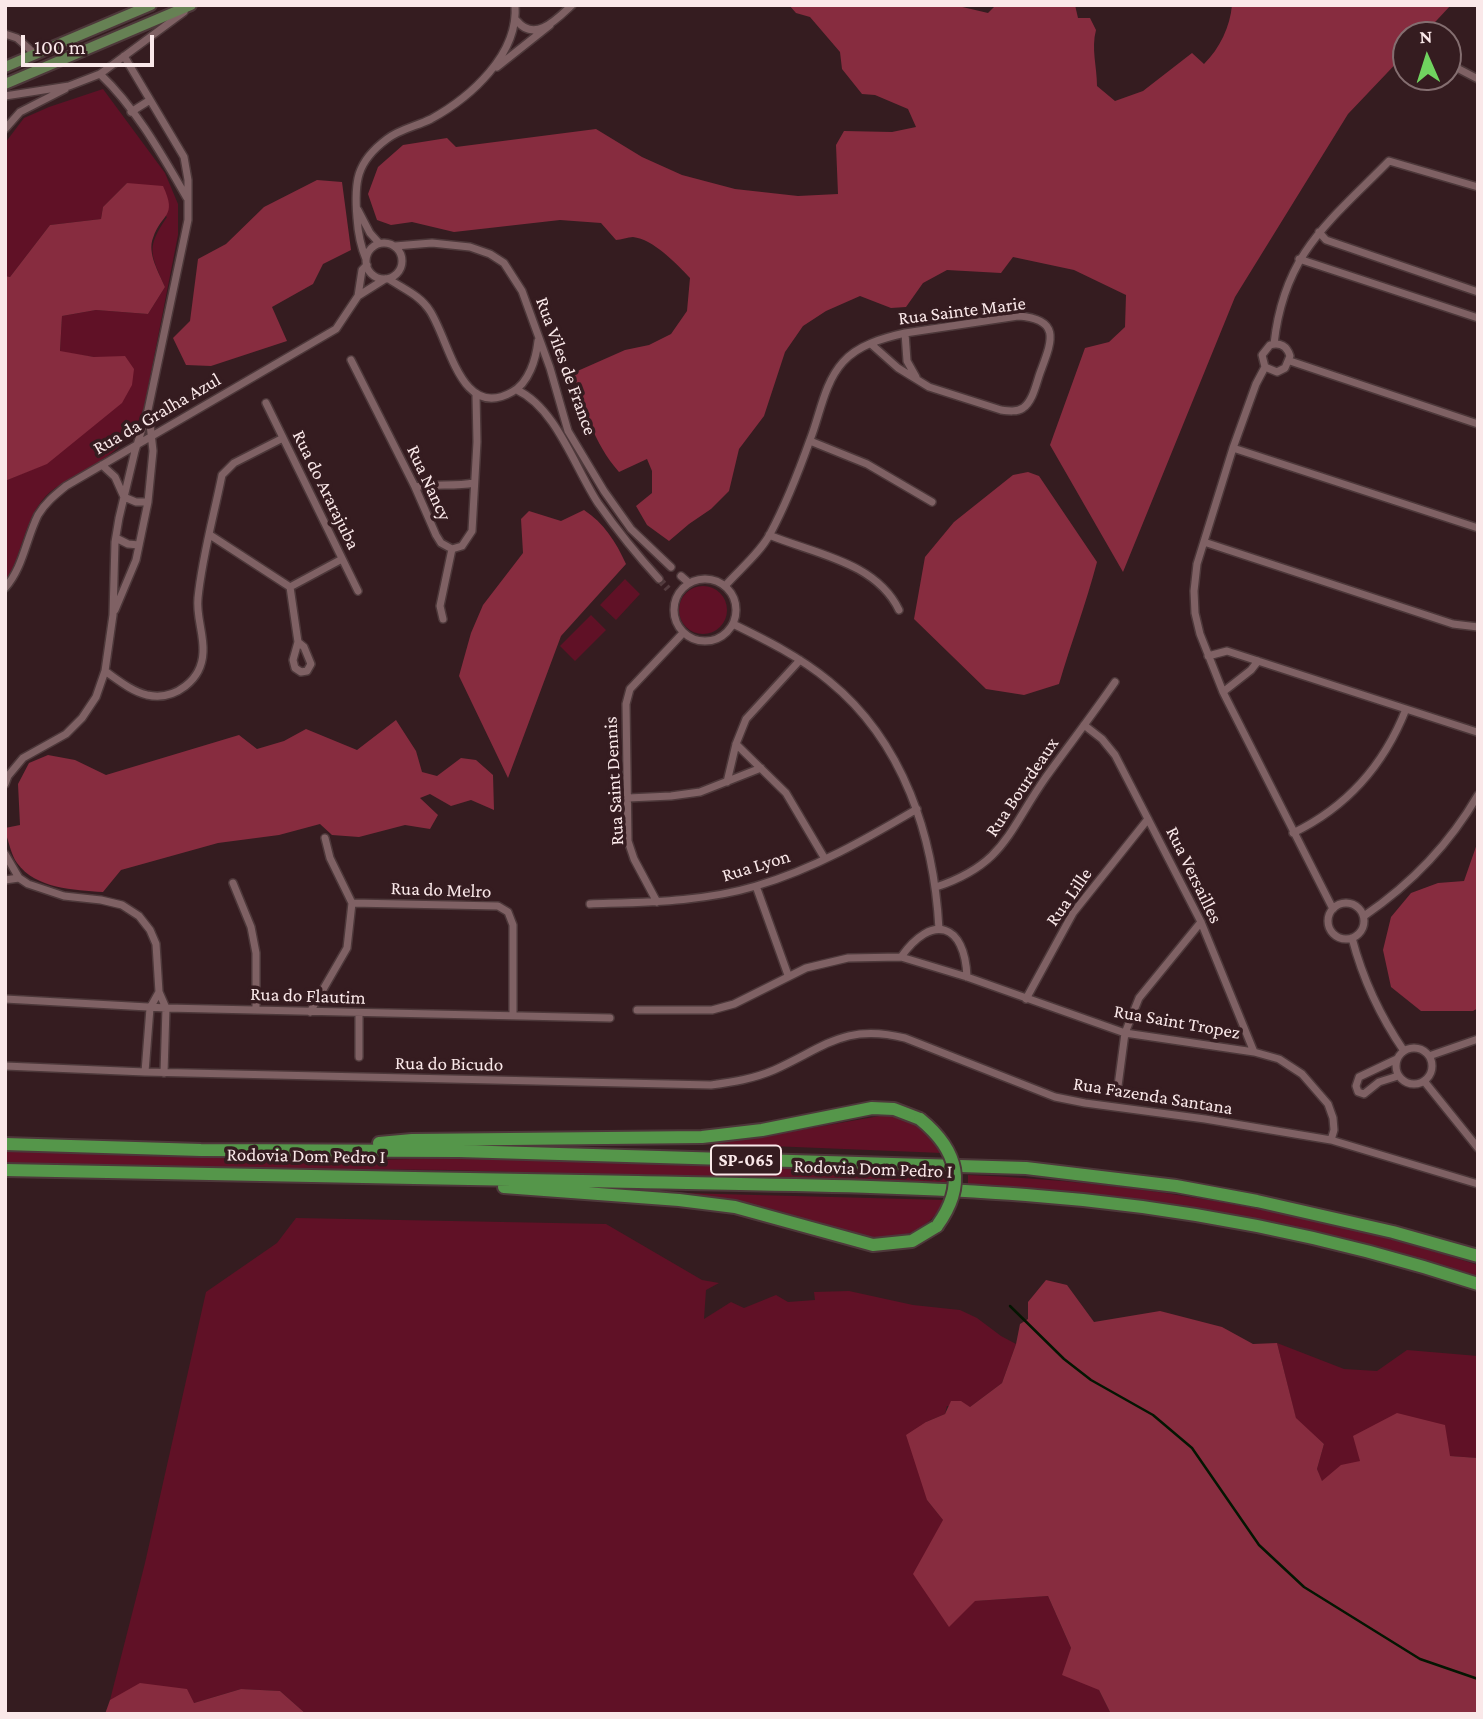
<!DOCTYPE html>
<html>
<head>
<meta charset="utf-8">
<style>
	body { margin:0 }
	#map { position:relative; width:1483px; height:1719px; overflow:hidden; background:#351c20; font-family:"Crimson Pro",serif }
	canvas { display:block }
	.frame { position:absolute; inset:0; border:7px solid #fae8e9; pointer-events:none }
	.north { position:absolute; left:1392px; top:21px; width:70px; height:70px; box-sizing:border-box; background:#351c20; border:2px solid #846e70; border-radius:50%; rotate:357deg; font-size:19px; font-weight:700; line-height:28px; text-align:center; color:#fae8e9 }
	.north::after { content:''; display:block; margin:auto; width:24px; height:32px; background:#70d35f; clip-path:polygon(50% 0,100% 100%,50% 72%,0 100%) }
	.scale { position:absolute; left:21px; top:35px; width:133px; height:32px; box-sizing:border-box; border:4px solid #fae8e9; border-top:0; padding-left:9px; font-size:21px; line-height:24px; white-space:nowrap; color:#fae8e9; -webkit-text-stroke:5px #351c20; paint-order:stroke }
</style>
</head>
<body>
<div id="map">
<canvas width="1483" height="1719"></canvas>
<div class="frame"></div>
<div class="north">N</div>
<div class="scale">100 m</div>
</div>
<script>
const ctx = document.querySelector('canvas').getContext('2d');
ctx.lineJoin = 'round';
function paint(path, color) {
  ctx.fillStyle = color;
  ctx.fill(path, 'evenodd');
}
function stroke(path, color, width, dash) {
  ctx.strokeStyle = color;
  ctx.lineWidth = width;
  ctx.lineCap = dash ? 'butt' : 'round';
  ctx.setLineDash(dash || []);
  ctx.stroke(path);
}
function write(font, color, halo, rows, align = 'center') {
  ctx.font = font + ' "Crimson Pro",serif';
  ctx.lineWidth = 7;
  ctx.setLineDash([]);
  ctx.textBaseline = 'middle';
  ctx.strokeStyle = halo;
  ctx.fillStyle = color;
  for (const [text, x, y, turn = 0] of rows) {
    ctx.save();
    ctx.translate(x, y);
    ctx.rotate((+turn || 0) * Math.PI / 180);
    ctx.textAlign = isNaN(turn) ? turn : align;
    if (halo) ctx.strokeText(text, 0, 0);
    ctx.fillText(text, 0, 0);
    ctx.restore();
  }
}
const green = new Path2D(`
	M103,89L165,173L178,204V235L144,408C130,446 106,458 73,478C66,482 57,486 50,492C24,515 23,555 5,583V481L47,463L72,442L125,357H94L60,352L62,316L96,310L148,314L165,287C150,253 146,248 167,217L127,183L103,207L101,219L50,225L10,277L5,276V143L24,118L49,107Z
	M625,579L640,594L616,620L600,605Z
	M679 610a24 24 0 1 1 48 0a24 24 0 1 1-48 0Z
	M591,615L606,630L575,661L560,646Z
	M885,1115C911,1119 929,1130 942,1153L722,1144L686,1145L683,1142L766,1136Z
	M5,1151L371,1160L448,1158L948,1172V1185L447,1170L122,1167L5,1163Z
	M968,1175C1141,1182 1312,1212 1478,1265V1278L1364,1245L968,1186Z
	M681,1193L945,1200C909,1268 833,1226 776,1210C745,1202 713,1198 681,1193Z
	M296,1218L606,1224L702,1280L719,1283L706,1290L704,1319L731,1302L744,1308L776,1295L788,1302L815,1300L814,1292L849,1291L913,1305L960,1310L977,1318L1001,1336L1016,1344L1002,1383L970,1407L947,1406L945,1414L926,1422L927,1500L943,1520L974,1601L1048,1596L1071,1648L1099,1690L1111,1714H306L280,1691L241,1689L194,1703L110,1700L145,1563L206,1292L277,1243Z
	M1277,1343L1344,1369L1377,1371L1407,1350L1478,1356V1458L1450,1456L1360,1461L1322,1482L1317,1469L1324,1444L1296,1419Z`);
const forest = new Path2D(`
	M789,5H954L988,13L996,5H1075L1078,18H1090L1096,30C1091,49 1097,66 1097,86L1115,101L1143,91L1192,53L1204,64C1220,48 1230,27 1232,5H1451L1423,35H1406V53L1348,114L1235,297L1123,572L1050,445L1085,348L1109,342L1125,327L1126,295L1074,270L1013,257L1001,273L947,270L923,283L906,307L891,308L860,296L826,311L803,326L785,352L764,416L739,449L729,491L711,509L689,524L669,541L647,525L636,506L652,493V471L647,459L619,472C593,442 585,410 573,373L625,350L649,345L671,334L687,311L690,278C677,264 653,239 633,237C628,237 621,240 616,240L601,223L560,220L454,232L412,222L391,225L377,220L368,194L378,167L403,145L447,138L456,147L596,129L642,157L682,175L735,189L798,196L838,194L836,145L844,131L892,132L916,127L908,109L875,95L862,94L842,69L840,52L810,17L796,13Z
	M317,180L342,182L351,250L323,264L313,284L272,307L287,341L211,366L186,365L173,338L190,321L198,259L226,244L264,207Z
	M127,183L163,186C178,218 161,213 153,238C147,253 159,273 165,287L148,314L96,310L62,316L60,351L94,357L125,356L134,369L132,385L122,403L47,464L5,481V276L10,277L50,225L101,219L103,207Z
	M1028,472L1039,476L1097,562C1086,604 1071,643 1059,684L1024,695L986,689L914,619L925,557L954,522L1013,475Z
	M584,510C604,523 616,542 626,564L561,636L508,778L459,676L471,633L483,605L523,553L521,519L529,511L561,521Z
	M396,720L416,751L422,772L437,776L461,758L476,760L493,775L494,810L471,800L451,806L430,794L420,798L438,815L430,829L405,825L359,837L332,835L320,824L279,835L218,843L121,870L103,892C74,890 36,889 17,863C11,855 9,841 5,832V828L20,825L18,784L29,763L48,755L75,760L106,775L239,735L257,749L284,741L306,729L357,750Z
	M1478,841V1008L1473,1011H1421L1391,987L1383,950L1391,917L1411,893L1438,883L1464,881Z
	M1046,1280L1067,1285L1094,1322L1160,1311L1222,1327L1253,1344L1277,1343L1296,1418L1324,1444L1317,1469L1322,1481L1341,1465L1360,1461L1353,1436L1397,1413L1445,1425L1450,1456L1478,1458V1714H1111L1099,1690L1062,1675L1071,1648L1048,1596L975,1601L949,1627L913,1574L943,1520L927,1500L906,1435L926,1422L945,1414L951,1401H961L970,1407L1002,1383L1016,1344L1020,1324L1028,1319V1302Z
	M140,1683L187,1689L194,1703L241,1689L280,1691L306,1714H105L110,1700Z`);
const stream = new Path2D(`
	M1010,1306L1064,1359L1091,1380L1153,1415L1192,1448L1259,1545L1304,1587L1420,1659L1478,1679`);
const streetTunnel = new Path2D(`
	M659,579L668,589`);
const street = new Path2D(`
	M517,21C535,43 557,19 572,5
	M5,34L17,38L35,54
	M497,67L550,25
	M1455,67L1478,79
	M100,74C136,108 162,155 187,198
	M5,96L69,86L100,74L184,12
	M131,112L150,100
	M5,129L20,112L65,89
	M358,210L370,233L379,243
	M1319,232L1326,240L1478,292
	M366 261a18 18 0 1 1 36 0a18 18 0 1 1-36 0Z
	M395,246L432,243L470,247L490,254L504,263L522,291L550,368L568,431L604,491L631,529L671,567
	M366,259C360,245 358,233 357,218C354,182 356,162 387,139C400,129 417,126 431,119C471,97 519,54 515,5
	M1299,259L1478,318
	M389,279C403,289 420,295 430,311C450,342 461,421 512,392C529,383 536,359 538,341
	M358,296L362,270L367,265
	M905,333L907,361L916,377
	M1274,344C1284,253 1329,222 1389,161L1478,187
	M351,360L415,487L436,535L441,543L452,549L440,606L443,619
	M1290,361L1478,424
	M1265,367L1277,372L1285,368L1290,356C1287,346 1280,342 1270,345L1262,355L1265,367L1256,384L1233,448L1197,564L1194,591L1195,613L1200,634L1223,692L1333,909
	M517,390C556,408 575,468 598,503C617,530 637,555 659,579
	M266,403L358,591
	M810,441L867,464L932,502
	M1233,448L1478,528
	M102,465L115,477L124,497L136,502H148
	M415,487C435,483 454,487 474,483
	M210,535L290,587L298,642L293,660L295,668L301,672L307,671L311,664L304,647L298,642
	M769,535C815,554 876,562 899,610
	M116,538L128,544L139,545
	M1204,542L1453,624L1478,627
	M452,549L462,546L472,531L477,442L476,395
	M681,576L689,583
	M674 610a31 31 0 1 1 62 0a31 31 0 1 1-62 0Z
	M725,586C739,570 760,553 770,534C784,508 800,468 810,440C820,415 824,383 843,362C858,345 883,338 905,333L1018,316C1063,319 1051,343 1040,373C1036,384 1033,401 1023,408C1017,412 1009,411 1001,410L929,387L898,368L871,344
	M290,587L342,559
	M5,588C23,568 26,539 38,515C45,503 55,495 66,486L336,329L358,296L385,279
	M115,610L136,560L148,502L153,451L149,415
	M733,624C766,640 800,657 829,681C904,742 934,837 939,929
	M1208,656L1227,651L1477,732
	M105,671C118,680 131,691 147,695C175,701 202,680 203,652C204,634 196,616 198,598C202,557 214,515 222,475L234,463L283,438
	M1223,692L1251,670L1258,661
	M1084,725L1102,739L1115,755L1148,819L1201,922L1254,1052
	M736,744L786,793L825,859
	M727,782L736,744L746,719L800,660
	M5,784L8,776L23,758L66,734L82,718L96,697L105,671L113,615L115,542L119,518L135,451L148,410L188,220V180L184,157L124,56
	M628,798L671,796L700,792L761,768
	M1293,833C1347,807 1384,765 1406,709
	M5,854L19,878L28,884L64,896L101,900L122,905L139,916L150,930L156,944L159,992L166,1008L164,1073
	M5,880L19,878
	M233,883L251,927L256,953V1010
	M756,886L788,975
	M936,887C1005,864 1008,831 1046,777C1069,745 1093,714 1115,682
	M657,902L634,859L628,841L626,704L630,689L683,633
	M1328 921a18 18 0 1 1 36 0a18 18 0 1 1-36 0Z
	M352,903L498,906L508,912L513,925V1015
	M590,904C645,902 703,902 756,886C814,869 866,839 917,809
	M1364,916C1411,884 1449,845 1478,795
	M1352,938C1363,980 1380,1016 1404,1051
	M901,957C932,913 965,923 967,977
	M5,999L166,1008L610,1018
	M1026,999L1073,913L1148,819
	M637,1010H712L734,1004L806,968L848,958L901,957L967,977L1125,1033L1254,1052L1279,1059L1302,1074L1328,1104L1333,1118L1334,1130L1331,1140
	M310,1012L347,948L352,903L330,858L325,838
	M1396 1066a18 18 0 1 1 36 0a18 18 0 1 1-36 0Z
	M1429,1056L1478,1039
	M359,1057V1014
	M1397,1059L1359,1077L1356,1086L1358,1092L1364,1094L1379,1082L1398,1076
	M5,1066L145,1072L711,1085C733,1082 753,1079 774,1070C825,1047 845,1023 905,1038L1055,1097L1085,1103L1205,1119L1331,1140L1478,1184
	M145,1072L150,1008L159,992
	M1424,1081L1478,1148
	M1118,1086L1125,1033L1139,998L1201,922`);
const primary = new Path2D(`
	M5,67L151,5
	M5,84L191,5`);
const highway = new Path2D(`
	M379,1143L412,1140L702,1137L762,1130L872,1108L894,1109L920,1119
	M5,1144L201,1150L459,1151L1026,1168L1176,1186L1257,1201L1393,1232L1478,1256
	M5,1170C216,1175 427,1178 638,1182C767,1185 897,1185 1026,1195C1178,1206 1332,1236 1478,1284
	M504,1187L679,1200L735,1207L873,1245L912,1241L937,1226`);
const highwayBridge = new Path2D(`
	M920,1119C958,1150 967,1185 937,1226`);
const shields = [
	[746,1160,70]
];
const shieldNames = [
	["SP-065",746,1160]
];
const streetNames = [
	["Rua Sainte Marie",962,311,-7],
	["Rua Viles de France",566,366,70],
	["Rua da Gralha Azul",157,414,-30],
	["Rua Nancy",429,483,65],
	["Rua do Ararajuba",326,490,64],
	["Rua Saint Dennis",614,781,-93],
	["Rua Bourdeaux",1022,787,-56],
	["Rua Lyon",756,866,-17],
	["Rua Versailles",1194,875,64],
	["Rua do Melro",441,890,2],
	["Rua Lille",1069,897,-55],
	["Rua do Flautim",308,996,2],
	["Rua Saint Tropez",1177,1022,10],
	["Rua do Bicudo",449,1064,1],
	["Rua Fazenda Santana",1153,1096,9],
	["Rodovia Dom Pedro I",306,1156,1],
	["Rodovia Dom Pedro I",873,1169,2]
];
paint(green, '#601126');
paint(forest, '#872c3f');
stroke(stream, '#041602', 2.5);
stroke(streetTunnel, '#533b3e', 7, [7, 3.5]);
stroke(street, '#4d383a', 10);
stroke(primary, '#4d383a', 14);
stroke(highway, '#4d383a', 16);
stroke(street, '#7f6164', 7);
stroke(primary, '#668154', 10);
stroke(highway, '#55964a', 12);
stroke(highwayBridge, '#4d383a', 16, []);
stroke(highwayBridge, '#55964a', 12);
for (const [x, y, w] of shields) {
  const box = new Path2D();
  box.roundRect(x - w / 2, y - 14.5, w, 29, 5);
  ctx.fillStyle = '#351c20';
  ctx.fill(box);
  stroke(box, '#fae8e9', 2);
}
write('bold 18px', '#fae8e9', null, shieldNames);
write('19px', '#fae8e9', '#351c20', streetNames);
</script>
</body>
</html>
